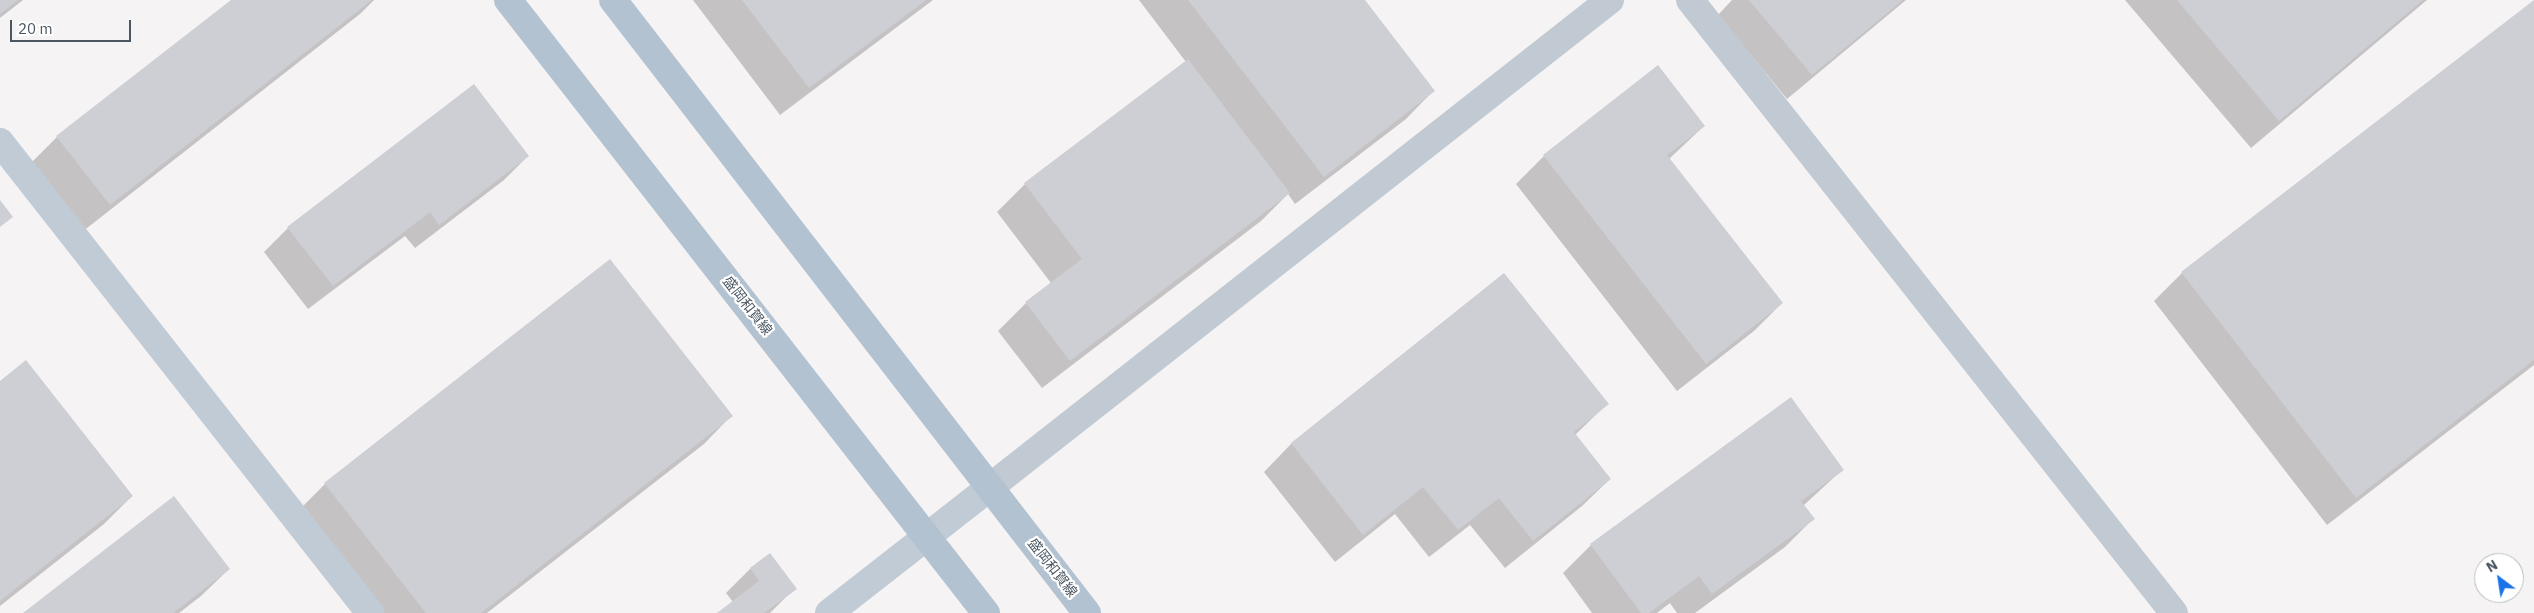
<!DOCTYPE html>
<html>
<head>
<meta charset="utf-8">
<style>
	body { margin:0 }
	#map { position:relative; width:2534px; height:613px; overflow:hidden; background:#f5f3f3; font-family:"IBM Plex Sans",sans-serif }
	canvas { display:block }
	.north { position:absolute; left:2474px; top:553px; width:50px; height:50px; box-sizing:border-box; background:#fff; border:1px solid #b7bbc0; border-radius:50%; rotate:329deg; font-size:14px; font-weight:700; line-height:20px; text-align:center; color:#4a5661 }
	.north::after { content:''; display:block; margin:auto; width:18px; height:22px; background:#1a73e8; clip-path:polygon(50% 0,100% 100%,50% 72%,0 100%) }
	.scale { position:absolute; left:10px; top:20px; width:121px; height:22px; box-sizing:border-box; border:2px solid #4a5661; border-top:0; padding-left:6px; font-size:15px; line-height:18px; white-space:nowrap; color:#4a5661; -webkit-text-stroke:4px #fff; paint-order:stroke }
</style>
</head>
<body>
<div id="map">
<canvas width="2534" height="613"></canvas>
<div class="north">N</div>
<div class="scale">20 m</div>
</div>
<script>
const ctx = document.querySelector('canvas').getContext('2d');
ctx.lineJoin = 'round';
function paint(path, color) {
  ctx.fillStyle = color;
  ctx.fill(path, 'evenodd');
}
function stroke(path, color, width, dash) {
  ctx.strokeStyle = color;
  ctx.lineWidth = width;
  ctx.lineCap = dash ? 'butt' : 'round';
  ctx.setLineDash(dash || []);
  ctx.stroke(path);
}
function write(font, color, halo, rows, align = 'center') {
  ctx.font = font + ' "IBM Plex Sans","Noto Sans JP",sans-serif';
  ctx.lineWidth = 4.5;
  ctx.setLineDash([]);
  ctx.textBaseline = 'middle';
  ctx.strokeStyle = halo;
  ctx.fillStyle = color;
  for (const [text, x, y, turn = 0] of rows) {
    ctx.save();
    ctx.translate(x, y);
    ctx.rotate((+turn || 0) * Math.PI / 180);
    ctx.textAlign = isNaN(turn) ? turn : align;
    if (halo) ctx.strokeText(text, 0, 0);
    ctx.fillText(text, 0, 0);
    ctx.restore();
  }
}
const shadow = new Path2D(`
	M0,0H23L0,18Z
	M233,0H374L360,14L82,232L29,165L57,137Z
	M693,0H933L780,115Z
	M1139,0H1363L1433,91L1406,119L1295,204L1288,194L1261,221L1042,388L998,331L1026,303L1051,283L997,212L1025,184L1186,62Z
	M1732,0H1906L1787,99L1718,15Z
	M2125,0H2427L2251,148Z
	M2534,1V365L2327,525L2154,301L2182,273Z
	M1657,67L1704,126L1669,159L1782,303L1754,331L1677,391L1516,184L1544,156Z
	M528,156L504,180L415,248L405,236L308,309L264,252L288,228Z
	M1504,275L1607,404L1575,435L1610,479L1582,506L1505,568L1470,525L1429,557L1395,514L1335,562L1264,472L1291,444Z
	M0,383L132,496L104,524L0,606Z
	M1791,399L1842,470L1803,506L1813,519L1785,547L1695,613H1677L1670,603L1657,613H1592L1563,573L1591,545Z
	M731,416L704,444L487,613H376L297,512L325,484Z
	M770,554L795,588L770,613H719L733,602L726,593L750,569Z
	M229,569L201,596L179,613H25Z`);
const building = new Path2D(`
	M0,0H18L0,14Z
	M231,0H372L110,205L56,136Z
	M742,0H926L809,88Z
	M1188,0H1365L1435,91L1324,177Z
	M1749,0H1903L1812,75Z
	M2177,0H2423L2279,121Z
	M2534,0V360L2356,498L2181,272Z
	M1188,59L1290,193L1070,361L1025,302L1082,259L1024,183Z
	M1658,65L1705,126L1667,155L1783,303L1706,364L1543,155Z
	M474,84L529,156L439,225L430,212L333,286L287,227Z
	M0,200L13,217L0,227Z
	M610,259L733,416L481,613H426L324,483Z
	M1504,273L1609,404L1574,432L1611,479L1533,541L1499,498L1458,530L1423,487L1363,535L1291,443Z
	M26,360L133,496L0,601V381Z
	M1791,397L1844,470L1801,501L1815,519L1712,594L1699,576L1649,613H1641L1590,544Z
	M174,496L230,569L173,613H23Z
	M770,553L797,589L764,613H717L759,581L750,568Z`);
const street = new Path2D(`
	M1690,0L2174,613
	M989,488L1610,0`);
const secondary = new Path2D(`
	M0,142L370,613
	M829,613L989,488`);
const primary = new Path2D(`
	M508,0L986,613
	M613,0L1087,613`);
const streetNames = [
	["盛岡和賀線",747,306,52],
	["盛岡和賀線",1052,568,52]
];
paint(shadow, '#0003');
paint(building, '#cdcfd5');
stroke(street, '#c1cad2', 28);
stroke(secondary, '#c1cbd6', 28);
stroke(primary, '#b3c2d1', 28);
write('14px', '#4a5661', '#fff', streetNames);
</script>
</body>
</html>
